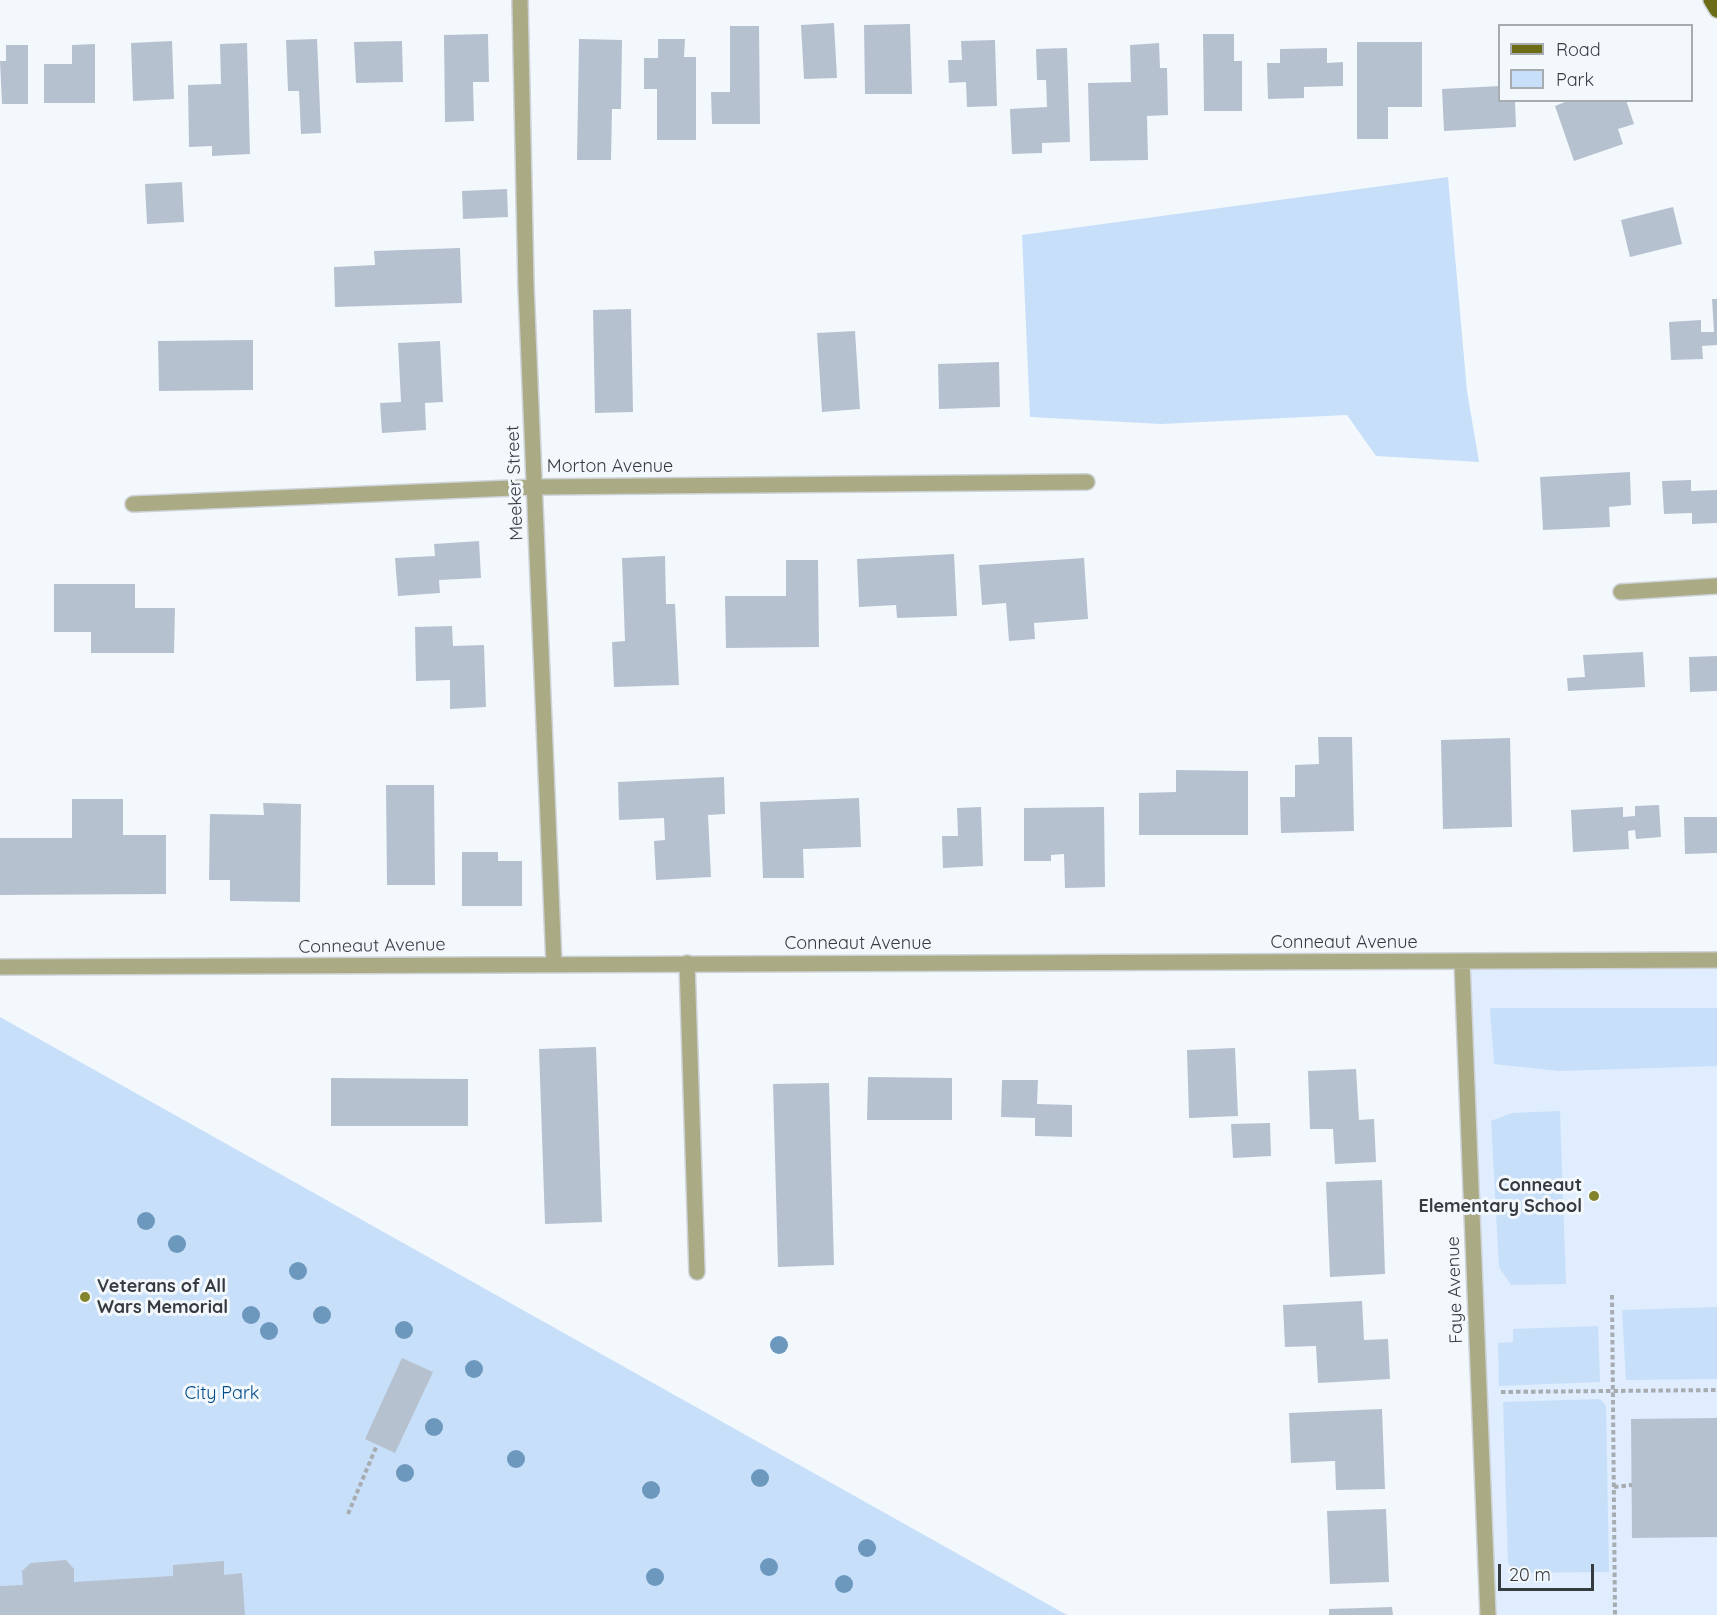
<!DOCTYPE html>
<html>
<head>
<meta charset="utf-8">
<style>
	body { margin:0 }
	#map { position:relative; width:1717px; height:1615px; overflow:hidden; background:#f3f8fd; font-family:Quicksand,sans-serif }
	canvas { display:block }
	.legend { position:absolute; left:1498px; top:24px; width:195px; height:78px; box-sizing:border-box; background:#f3f8fd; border:2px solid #a7acb1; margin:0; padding:8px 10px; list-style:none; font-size:18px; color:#363b40 }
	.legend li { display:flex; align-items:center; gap:12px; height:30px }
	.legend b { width:30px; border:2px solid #a7acb1 }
	.scale { position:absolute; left:1498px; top:1564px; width:96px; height:27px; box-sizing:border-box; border:3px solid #363b40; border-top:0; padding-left:8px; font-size:18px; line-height:21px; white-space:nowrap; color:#363b40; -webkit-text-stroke:4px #f3f8fd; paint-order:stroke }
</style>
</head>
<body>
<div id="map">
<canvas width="1717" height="1615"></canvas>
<ul class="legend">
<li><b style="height:8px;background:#6c6b16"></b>Road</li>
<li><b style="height:16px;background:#c8dff9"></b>Park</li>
</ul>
<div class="scale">20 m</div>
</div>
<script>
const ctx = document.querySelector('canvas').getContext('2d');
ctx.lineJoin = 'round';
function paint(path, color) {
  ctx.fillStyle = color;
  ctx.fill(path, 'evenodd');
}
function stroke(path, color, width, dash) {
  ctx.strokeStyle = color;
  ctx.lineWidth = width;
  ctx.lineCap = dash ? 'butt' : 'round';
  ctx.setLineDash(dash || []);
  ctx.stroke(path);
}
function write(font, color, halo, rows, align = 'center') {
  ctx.font = font + ' Quicksand,sans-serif';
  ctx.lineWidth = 6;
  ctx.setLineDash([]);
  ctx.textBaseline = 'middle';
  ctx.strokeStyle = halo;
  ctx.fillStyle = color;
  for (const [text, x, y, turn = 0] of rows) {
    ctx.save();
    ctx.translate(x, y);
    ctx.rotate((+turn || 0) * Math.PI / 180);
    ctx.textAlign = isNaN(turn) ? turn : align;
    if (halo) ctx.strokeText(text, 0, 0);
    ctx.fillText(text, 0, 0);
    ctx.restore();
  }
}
const built = new Path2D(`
	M1717,960V1615H1488L1462,963Z`);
const green = new Path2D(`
	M1448,177L1467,391L1479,462L1376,456L1347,415L1161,424L1030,417L1022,235Z
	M1490,1008H1717V1066L1559,1071L1494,1064Z
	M0,1017L1067,1615H0Z
	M1560,1111L1566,1284L1511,1285L1499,1267L1491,1121L1512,1113Z
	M1717,1307V1379L1626,1380L1622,1310Z
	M1598,1326L1600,1382L1499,1386L1498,1343L1513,1342V1329Z
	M1600,1399L1606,1406L1609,1572L1514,1573L1508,1562L1503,1402Z`);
const building = new Path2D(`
	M834,23L837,78L804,79L801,25Z
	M910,24L912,94H865L864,25Z
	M730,26H759L760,124H712L711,92H730Z
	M488,34L489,82H473L474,121L445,122L444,35Z
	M1203,34H1234V61H1242V111H1204Z
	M317,39L321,133L301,134L299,91H288L286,40Z
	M579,39L622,40L621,109H612L611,160H577Z
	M658,39H685L684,57H696V140H657V89H644V58H658Z
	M995,40L997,106L967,107L966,82L949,83L948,60H962L961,41Z
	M172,41L174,99L133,101L131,43Z
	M402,41L403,82L356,83L354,42Z
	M1357,42H1422V107H1388V139H1357Z
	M247,43L250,154L212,156V146L189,147L188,85L221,84L220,44Z
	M1159,43L1160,68H1167L1168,115L1147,116L1148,160L1090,161L1088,83L1131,82L1130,45Z
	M95,44V103H44V64H72V45Z
	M6,45H28V104H2L0,61H6Z
	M1067,48L1070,142L1042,143V153L1012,154L1010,109L1047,107L1046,80H1037L1036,49Z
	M1327,48V63L1343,62V86L1304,87V98L1268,99L1267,63H1280V49Z
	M1500,86V100H1515L1516,127L1444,131L1442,89Z
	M1570,100H1626L1634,124L1618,129L1623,144L1574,161L1555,106Z
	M182,182L184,222L147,224L145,184Z
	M507,189L508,217L463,219L462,191Z
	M1673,207L1682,244L1630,257L1621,220Z
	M460,248L462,303L335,307L334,267L375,265L374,251Z
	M1712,299H1717V345L1702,346L1703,359L1671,360L1669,322L1701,320V332H1714Z
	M631,309L633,412L595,413L593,310Z
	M855,331L860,409L822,412L817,333Z
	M253,340V390L159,391L158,341Z
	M440,341L443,402L425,403L426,430L382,433L380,403L401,402L398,343Z
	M999,362L1000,407L939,409L938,364Z
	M1630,472L1631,505L1609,507L1610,527L1543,530L1540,477Z
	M1691,480V491L1717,490V523L1692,524V513L1664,514L1662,481Z
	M479,541L481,578L439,580L440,593L398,596L395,558L435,556L434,544Z
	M954,554L957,616L897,618L896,605L859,607L857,559Z
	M665,556L666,604H675L679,685L614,687L612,642L625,641L622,558Z
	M1084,558L1088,619L1034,623L1035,639L1009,641L1006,603L982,605L979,565Z
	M786,560H818L819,647L726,648L725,596H786Z
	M54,584H135V608H175L174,653H91V632H54Z
	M452,626L453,646L484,645L486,707L450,709V680L416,681L415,627Z
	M1643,652L1645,687L1568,691L1567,678L1585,677L1583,655Z
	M1717,656V691L1690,692L1689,657Z
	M1318,737H1352L1354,831L1281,833L1280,797H1295V765L1319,764Z
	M1510,738L1512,827L1443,829L1441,740Z
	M1176,770L1248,771V835H1139V793L1176,792Z
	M724,777L725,814L708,815L711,877L656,880L654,841L665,840L664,818L619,820L618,782Z
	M386,785H434L435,885H387Z
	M859,798L861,847L803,849L804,878H763L760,802Z
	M72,799H123V835H166V894L0,895V838H72Z
	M263,803L301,804L300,902L230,901V880H209L210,814L264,815Z
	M1659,805L1661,837L1636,839L1635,830L1628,831L1629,849L1573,852L1571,810L1623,807V817L1635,816V806Z
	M981,807L983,866L943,868L942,836H958L957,808Z
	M1104,807L1105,887L1065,888L1064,854L1051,855V861H1024V808Z
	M1684,817H1717V853L1685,854Z
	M462,852H498V861H522V906H462Z
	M596,1047L602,1222L545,1224L539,1049Z
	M1235,1048L1238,1116L1189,1118L1187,1050Z
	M1356,1069L1359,1120L1374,1119L1376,1162L1335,1164L1333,1129H1310L1308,1071Z
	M868,1077L952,1078V1120H867Z
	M331,1078L468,1079V1126H331Z
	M1002,1080H1038L1037,1104L1072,1105V1137L1035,1136V1118L1001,1117Z
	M829,1083L834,1265L778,1267L773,1084Z
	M1270,1123L1271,1156L1233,1158L1231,1124Z
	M1382,1180L1385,1274L1330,1277L1326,1182Z
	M1362,1301L1364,1340L1388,1339L1390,1379L1318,1383L1316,1346L1285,1347L1283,1305Z
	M402,1358L433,1372L395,1453L365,1439Z
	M1382,1409L1385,1489L1336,1490L1335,1461L1291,1463L1289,1413Z
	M1717,1418V1537L1632,1538L1631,1419Z
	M1386,1509L1389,1582L1330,1584L1327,1511Z
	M66,1560L74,1569V1582L173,1576V1565L224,1561V1575L242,1573L245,1615H0V1586L23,1585L22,1571L31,1563Z
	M1392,1607L1393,1615H1329V1609Z`);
const path = new Path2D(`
	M1612,1295L1615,1615
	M1501,1392L1717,1390
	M1614,1487L1632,1485
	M348,1514L377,1445`);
const minor = new Path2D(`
	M520,0L526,286L554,964
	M133,504L536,487L1087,482
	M1621,592L1717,586
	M687,963L697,1272
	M1462,963L1488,1615
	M0,967L1717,960`);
const major = new Path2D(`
	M1711,0L1717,10`);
const trees = [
	[146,1221],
	[177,1244],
	[298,1271],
	[251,1315],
	[322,1315],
	[404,1330],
	[269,1331],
	[779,1345],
	[474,1369],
	[434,1427],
	[516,1459],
	[405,1473],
	[760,1478],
	[651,1490],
	[867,1548],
	[769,1567],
	[655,1577],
	[844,1584]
];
const markers = [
	[1594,1196,6,"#83832c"],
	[85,1297,6,"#83832c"]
];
const streetNames = [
	["Morton Avenue",610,467],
	["Meeker Street",515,483,-92],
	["Conneaut Avenue",1344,943],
	["Conneaut Avenue",858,944],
	["Conneaut Avenue",372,946,-1],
	["Faye Avenue",1455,1290,-92]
];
const poiNames = [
	["Conneaut",1582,1186],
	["Elementary School",1582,1207],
	["Veterans of All",97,1287,"left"],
	["Wars Memorial",97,1308,"left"]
];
const parkNames = [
	["City Park",222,1394]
];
paint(built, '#dfedfe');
paint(green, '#c8dff9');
paint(building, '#b6c1cf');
stroke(minor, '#cdd2d7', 18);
stroke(major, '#cdd2d7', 18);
stroke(path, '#a7acb1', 4, [4.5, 3]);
stroke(minor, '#aaab84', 15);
stroke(major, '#6c6b16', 15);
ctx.fillStyle = '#6d98bd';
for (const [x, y] of trees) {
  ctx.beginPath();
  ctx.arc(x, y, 9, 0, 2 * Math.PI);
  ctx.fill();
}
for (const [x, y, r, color] of markers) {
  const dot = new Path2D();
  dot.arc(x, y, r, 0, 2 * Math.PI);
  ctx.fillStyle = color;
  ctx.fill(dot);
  stroke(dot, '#f3f8fd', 2);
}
write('18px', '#363b40', '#f3f8fd', streetNames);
write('bold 18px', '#363b40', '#f3f8fd', poiNames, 'right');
write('18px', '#004a88', '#f3f8fd', parkNames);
</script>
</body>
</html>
